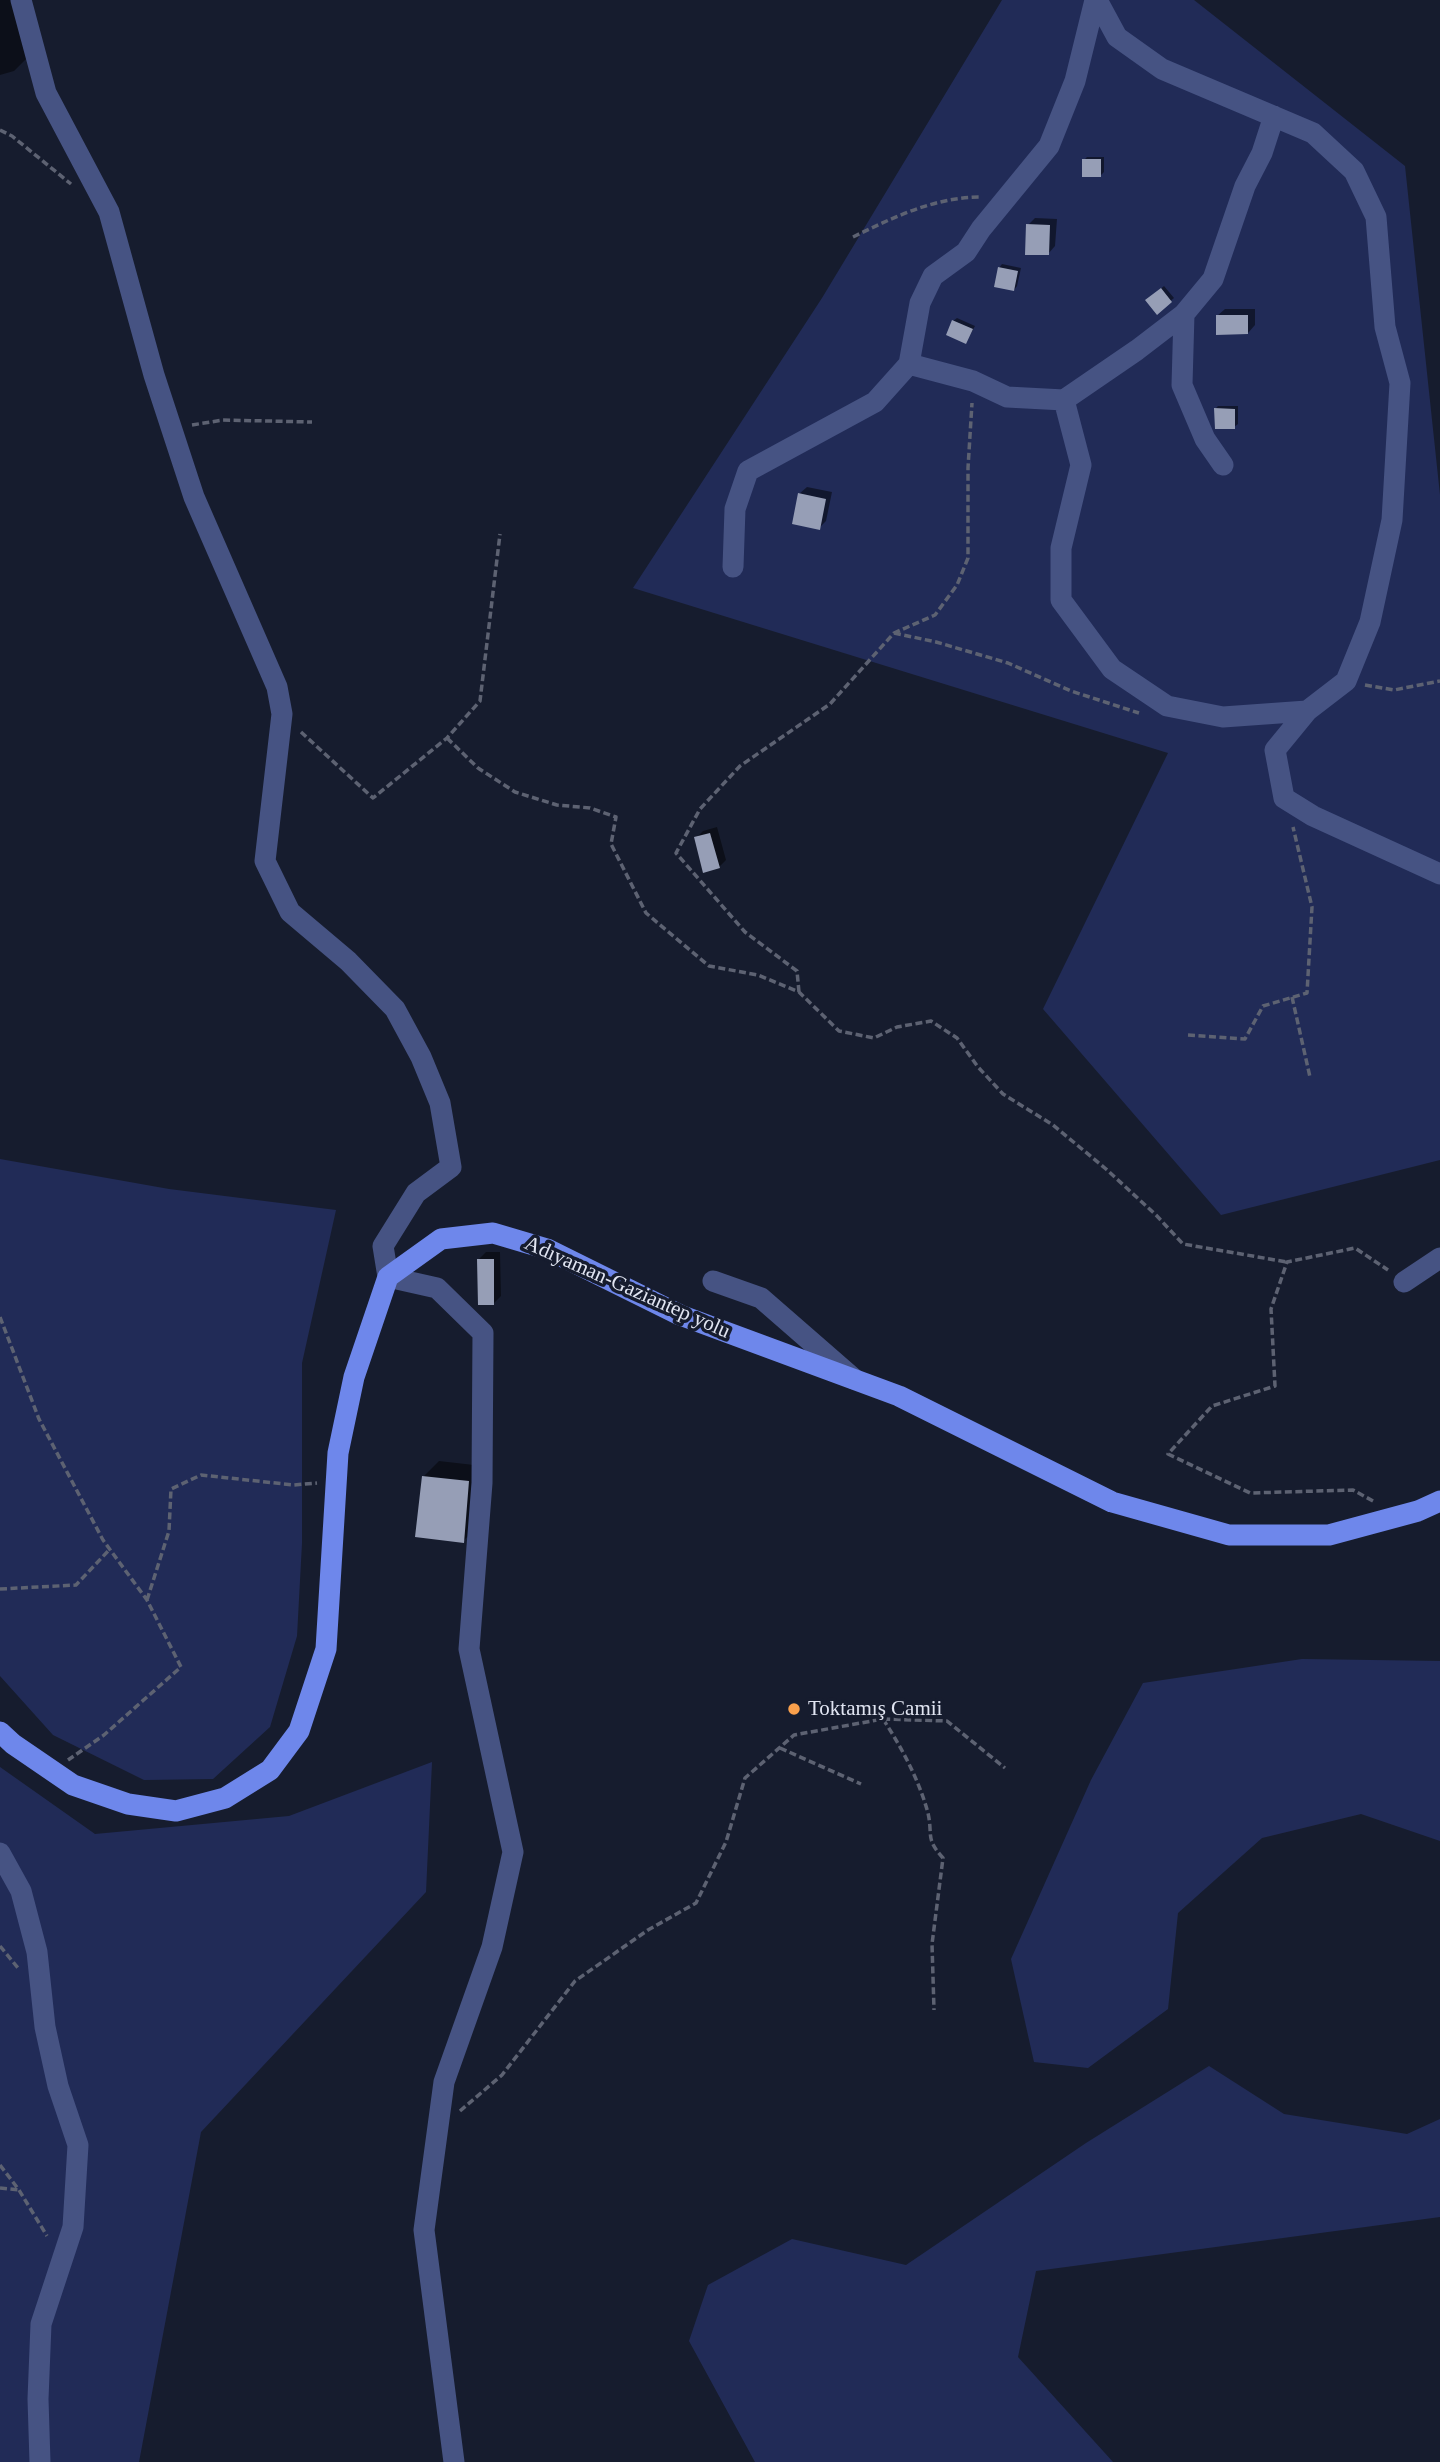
<!DOCTYPE html>
<html>
<head>
<meta charset="utf-8">
<style>
	body { margin:0 }
	canvas { display:block; background:#161c2e }
</style>
</head>
<body>
<canvas width="1440" height="2462"></canvas>
<script>
const ctx = document.querySelector('canvas').getContext('2d');
ctx.lineJoin = 'round';
function paint(path, color) {
  ctx.fillStyle = color;
  ctx.fill(path, 'evenodd');
}
function stroke(path, color, width, dash) {
  ctx.strokeStyle = color;
  ctx.lineWidth = width;
  ctx.lineCap = dash ? 'butt' : 'round';
  ctx.setLineDash(dash || []);
  ctx.stroke(path);
}
function write(font, color, halo, rows, align = 'center') {
  ctx.font = font + ' "Times New Roman",serif';
  ctx.lineWidth = 7;
  ctx.setLineDash([]);
  ctx.textBaseline = 'middle';
  ctx.strokeStyle = halo;
  ctx.fillStyle = color;
  for (const [text, x, y, turn = 0] of rows) {
    ctx.save();
    ctx.translate(x, y);
    ctx.rotate((+turn || 0) * Math.PI / 180);
    ctx.textAlign = isNaN(turn) ? turn : align;
    if (halo) ctx.strokeText(text, 0, 0);
    ctx.fillText(text, 0, 0);
    ctx.restore();
  }
}
const green = new Path2D(`
	M1002,0H1194L1405,166L1440,495V1160L1221,1215L1043,1009L1168,753L633,588L822,298Z
	M0,1159L169,1189L336,1210L302,1363V1543L297,1636L270,1727L213,1779L144,1780L53,1735L0,1676Z
	M1302,1659L1440,1661V1841L1361,1814L1262,1838L1178,1913L1168,2009L1088,2068L1034,2062L1011,1959L1091,1780L1143,1683Z
	M432,1762L426,1892L201,2132L139,2462H0V1767L95,1834L289,1816Z
	M1209,2066L1284,2114L1407,2134L1440,2119V2217L1036,2271L1018,2357L1113,2462H755L689,2341L708,2285L792,2239L906,2265L1086,2143Z`);
const shadow = new Path2D(`
	M0,0H12L28,57L14,71L0,75Z
	M1087,157H1104V172L1101,175L1084,160Z
	M1035,218L1057,219L1055,246L1048,254L1028,225Z
	M1002,264L1021,268L1017,286L1014,290L999,268Z
	M1164,286L1174,298L1157,312L1150,298Z
	M1225,309H1255V325L1248,333L1217,316Z
	M957,318L975,326L966,342L953,321Z
	M1218,406H1238V424L1234,427L1215,409Z
	M807,487L832,492L826,521L819,528L799,494Z
	M717,827L726,860L719,867L696,838L703,831Z
	M486,1252H500L501,1296L494,1303L479,1259Z
	M439,1461L483,1466L479,1526L463,1541L424,1476Z`);
const building = new Path2D(`
	M1082,159H1101V177H1082Z
	M1026,224L1050,225L1049,255H1025Z
	M998,267L1018,271L1014,291L994,287Z
	M1161,288L1172,302L1157,315L1145,300Z
	M1216,315H1248V334L1216,335Z
	M952,320L973,329L966,344L946,335Z
	M1214,408L1235,409V429H1215Z
	M798,493L826,499L820,530L792,524Z
	M710,833L720,868L703,873L694,837Z
	M477,1259H494V1305H478Z
	M422,1476L469,1481L464,1543L415,1537Z`);
const path = new Path2D(`
	M0,130L12,136L71,184
	M853,237C894,217 935,197 981,197
	M192,425L223,420L312,422
	M894,633L936,642L1008,663L1071,691L1139,713
	M1365,685L1394,690L1440,681
	M301,732L373,798L447,738L480,701L500,534
	M447,738L478,768L515,792L557,805L590,808L616,817L611,844L646,913L709,966L758,975L799,992L839,1031L874,1038L897,1027L931,1021L957,1038L978,1067L1003,1094L1053,1125L1106,1169L1156,1215L1183,1244L1287,1262
	M799,992L797,971L745,932L676,853L700,809L740,766L830,704L894,633L935,615L957,585L968,558V468L972,403
	M1292,997L1310,1077
	M1188,1035L1245,1039L1263,1006L1307,993L1312,907L1293,827
	M0,1317L39,1419L103,1540L147,1600L181,1667L104,1735L68,1760
	M1373,1501L1353,1490L1250,1493L1168,1454L1212,1406L1275,1386L1271,1309L1287,1262L1355,1248L1388,1270
	M0,1589L76,1585L110,1549
	M147,1600L169,1531L171,1489L201,1475L294,1485L317,1483
	M883,1719C902,1748 919,1780 928,1813C933,1836 925,1838 943,1858L932,1944L934,2010
	M780,1748L861,1784
	M0,1946L18,1968
	M460,2111L502,2075L575,1981L648,1930L696,1903L726,1842L745,1778L794,1735L883,1719L947,1721L1005,1768
	M0,2165L19,2190L47,2236
	M0,2188L19,2190`);
const minor = new Path2D(`
	M21,0L46,93L109,212L154,375L194,497L277,687L282,714L265,861L290,912L348,961L395,1009L421,1057L440,1103L451,1167L416,1193L383,1246L388,1277L437,1288L483,1333L482,1483L469,1649L513,1852L492,1947L444,2082L424,2230L454,2462
	M1095,0L1075,81L1049,146L981,229L966,252L933,276L920,303L909,364L973,381L1007,397L1064,400L1137,350L1184,314L1213,279L1245,186L1262,153L1274,116
	M1097,0L1117,37L1162,69L1313,133L1354,171L1376,217L1385,327L1400,383L1392,520L1370,622L1346,681L1307,711L1275,750L1284,798L1313,816L1440,874
	M1184,314L1182,385L1205,439L1223,465
	M1064,400L1081,465L1061,548V600L1112,669L1167,706L1223,717L1307,711
	M733,567L735,509L748,471L875,402L909,364
	M713,1281L761,1298L854,1379
	M1404,1282L1440,1258
	M0,1853L21,1891L37,1952L45,2027L58,2086L78,2145L73,2227L41,2324L38,2399L40,2462`);
const major = new Path2D(`
	M0,1732L13,1744L73,1785L128,1804L176,1811L225,1798L270,1770L299,1731L326,1649L338,1453L354,1377L388,1277L441,1239L493,1233L547,1249L680,1315L899,1396L1112,1502L1229,1535H1329L1418,1511L1440,1501`);
const markers = [
	[794,1709,7,"#f9a04c"]
];
const streetNames = [
	["Adıyaman-Gaziantep yolu",627,1288,24]
];
const poiNames = [
	["Toktamış Camii",808,1709]
];
paint(green, '#212b57');
paint(shadow, '#0007');
paint(building, '#969eb6');
stroke(path, '#5d6272', 3.5, [7, 3.5]);
stroke(minor, '#465383', 21);
stroke(major, '#6e87eb', 21);
for (const [x, y, r, color] of markers) {
  const dot = new Path2D();
  dot.arc(x, y, r, 0, 2 * Math.PI);
  ctx.fillStyle = color;
  ctx.fill(dot);
  stroke(dot, '#161c2e', 2.5);
}
write('21px', '#e1e5f2', '#161c2e', streetNames);
write('21px', '#e1e5f2', '#161c2e', poiNames, 'left');
</script>
</body>
</html>
